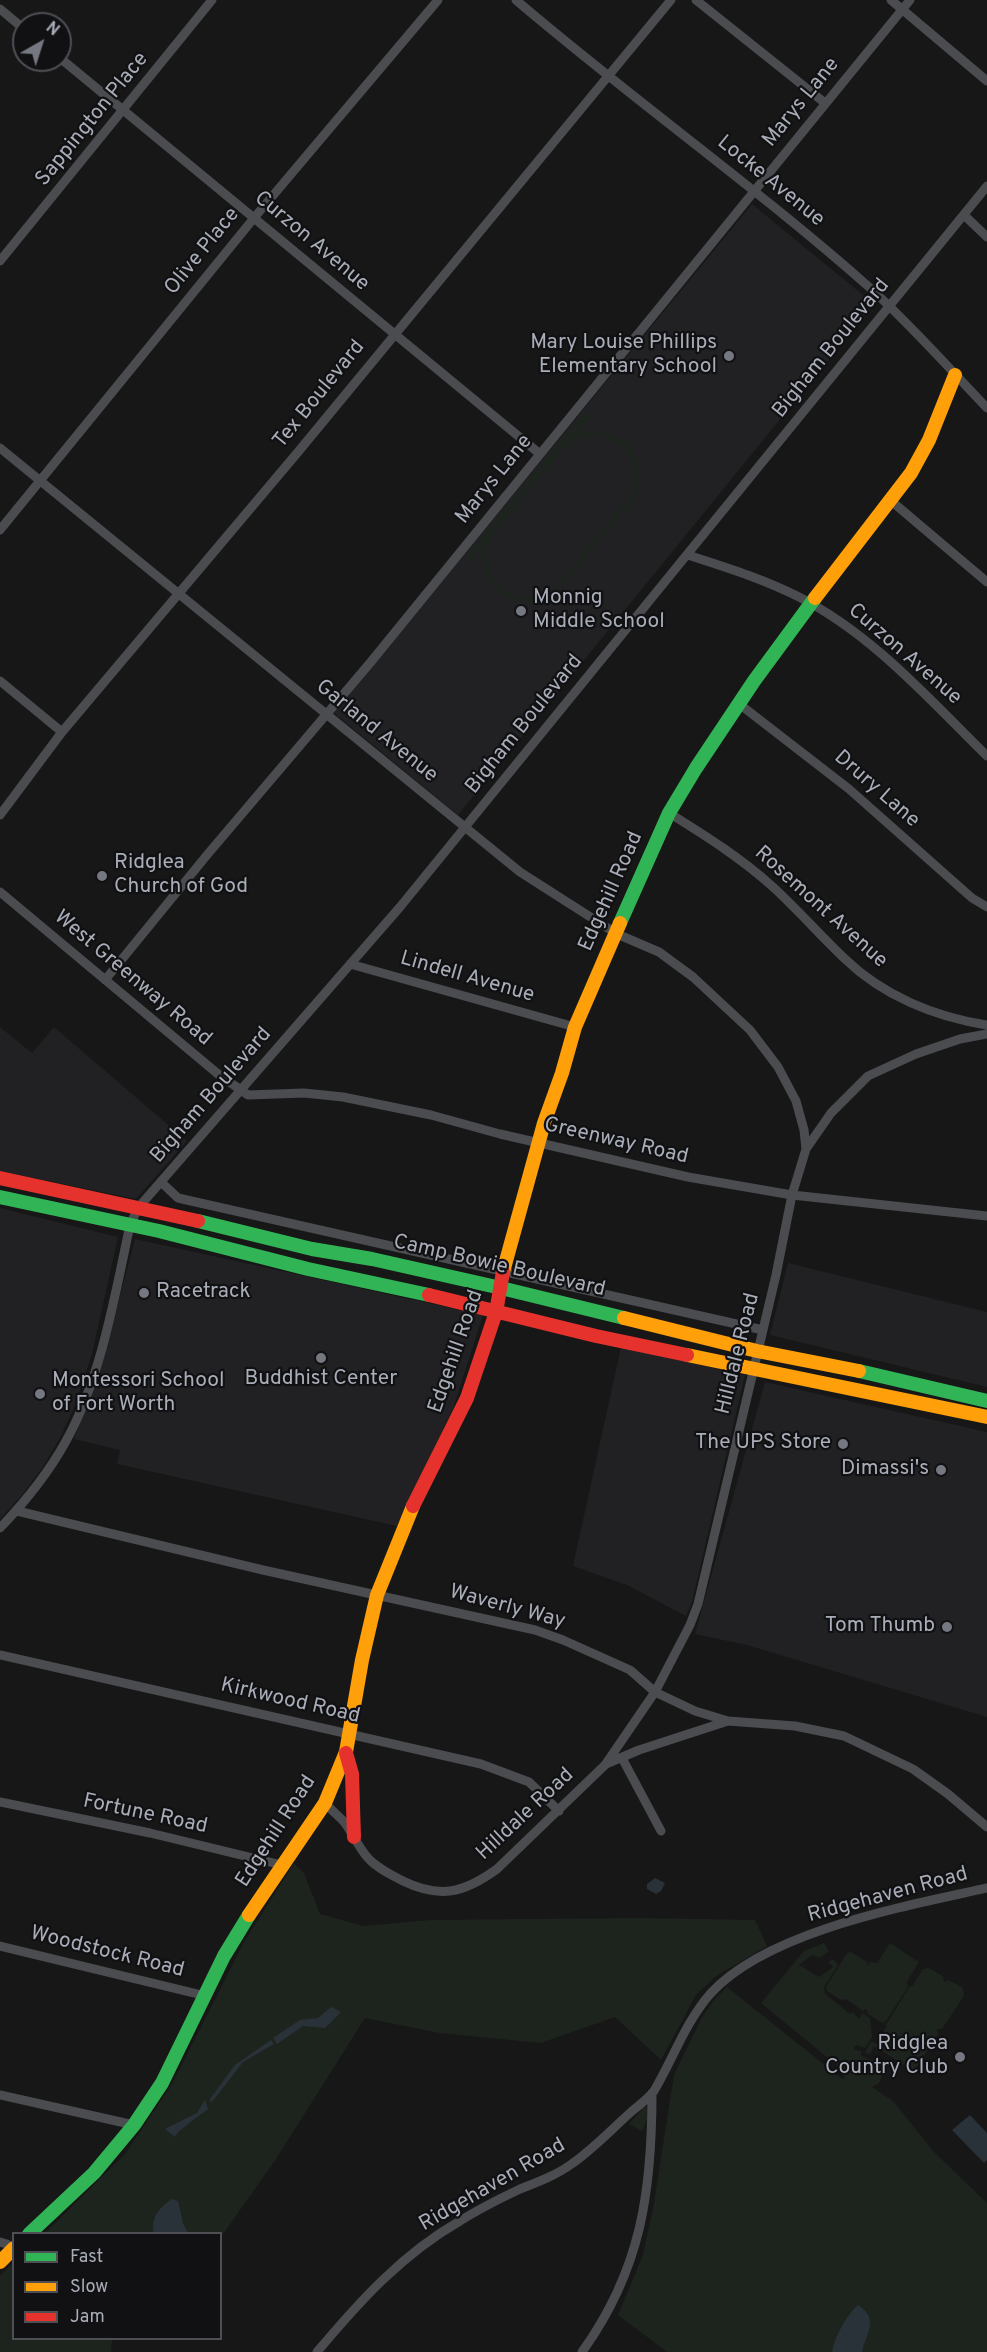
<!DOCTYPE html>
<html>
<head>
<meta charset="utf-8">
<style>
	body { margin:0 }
	#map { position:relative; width:987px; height:2352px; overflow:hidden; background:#171717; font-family:Overpass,sans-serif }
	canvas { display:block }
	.legend { position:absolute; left:12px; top:2232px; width:210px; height:108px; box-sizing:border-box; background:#111113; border:2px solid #4d4f55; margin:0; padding:8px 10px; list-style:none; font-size:18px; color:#a8adb8 }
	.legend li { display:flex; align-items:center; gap:12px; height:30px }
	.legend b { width:30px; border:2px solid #4d4f55 }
	.north { position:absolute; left:12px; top:12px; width:60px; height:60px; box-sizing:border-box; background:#111113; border:2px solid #4d4f55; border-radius:50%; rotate:39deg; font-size:16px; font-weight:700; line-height:24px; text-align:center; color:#a8adb8 }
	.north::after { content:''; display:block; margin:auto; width:21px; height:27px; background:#757880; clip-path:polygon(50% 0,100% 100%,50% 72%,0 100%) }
</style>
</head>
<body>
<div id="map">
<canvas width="987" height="2352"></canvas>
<ul class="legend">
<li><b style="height:8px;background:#30b455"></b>Fast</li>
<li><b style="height:8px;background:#ff9f0a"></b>Slow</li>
<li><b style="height:8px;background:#e5322d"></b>Jam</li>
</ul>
<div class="north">N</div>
</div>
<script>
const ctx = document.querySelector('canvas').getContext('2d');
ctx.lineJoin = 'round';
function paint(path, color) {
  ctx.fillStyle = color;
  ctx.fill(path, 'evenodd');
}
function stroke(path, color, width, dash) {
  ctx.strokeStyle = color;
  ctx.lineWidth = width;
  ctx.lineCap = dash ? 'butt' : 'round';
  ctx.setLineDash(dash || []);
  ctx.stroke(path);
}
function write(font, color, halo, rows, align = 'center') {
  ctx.font = font + ' Overpass,sans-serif';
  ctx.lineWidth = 4.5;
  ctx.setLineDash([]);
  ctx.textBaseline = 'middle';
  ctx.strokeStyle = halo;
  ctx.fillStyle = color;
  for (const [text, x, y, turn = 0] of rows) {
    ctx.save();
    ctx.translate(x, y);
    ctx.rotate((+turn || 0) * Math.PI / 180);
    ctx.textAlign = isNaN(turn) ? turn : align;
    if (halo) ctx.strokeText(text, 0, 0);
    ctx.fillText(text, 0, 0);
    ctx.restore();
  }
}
const built = new Path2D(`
	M752,204L874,304L458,815L334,713Z
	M0,1027L32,1053L54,1027L187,1141L136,1199L0,1171Z
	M0,1208L118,1237L92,1354L74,1408L61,1436L43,1467L22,1495L0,1519Z
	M135,1239L483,1315L454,1406L397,1526L117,1464L120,1450L74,1439L102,1364Z
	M788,1263L987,1312V1387L770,1335Z
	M621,1347L745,1375L692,1602L686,1616L627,1585L573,1566Z
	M765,1382L987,1432V1717L747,1645L695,1634Z`);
const green = new Path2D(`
	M585,412L590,416L576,433C622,421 659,464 629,505L558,591C521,619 478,591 482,546L469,562L465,558ZM596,435C628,439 643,469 630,497L555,587C517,616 471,577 492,535L567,445L577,438Z
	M294,1863L304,1873L320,1914L363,1926L430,1920L639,1918L755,1920L767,1946L716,1976L696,1995L661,2060L615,2017L541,2043L440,2033L365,2018L276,2159L221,2237L220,2234H44L125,2154L172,2084L244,1942Z
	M824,1943L829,1951L820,1958L812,1955L799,1965L819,1977L833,1967L828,1962L833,1959L838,1965L824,1987L825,1994L850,2014L852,2012L860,2019L862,2013L870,2018L872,2037L865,2048L856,2045L854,2047L855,2050L861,2051V2056L882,2063L876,2071L882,2076L879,2083L872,2087L893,2101L935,2153L987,2203V2352H667L618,2315L643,2255L654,2203L674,2075L701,2019L713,2001L727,1987L841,2078L845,2079L839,2067L761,2003L804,1951Z
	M890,1943L919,1962L907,1982L908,1987L886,2021L882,2023L868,2014L866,2009L863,2011L846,1999L841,2000L827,1991L826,1987L847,1953L851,1952L867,1962V1966L870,1962L877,1963Z
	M929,1968L943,1976L944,1982L949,1980L963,1988L964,1996L942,2029H937L938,2034L914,2071L874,2046L870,2054L865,2053L871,2041L876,2044L887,2026L884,2024L887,2023L910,1986L912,1987L923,1969Z
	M644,2107H648V2118L642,2131L629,2124Z
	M13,2263L14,2338L112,2339L111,2352H0V2276Z`);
const water = new Path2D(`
	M655,1878L665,1883L661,1891L656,1894L647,1889V1884Z
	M331,2007L341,2012L325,2028L303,2026L277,2044L273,2038L300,2020L318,2018Z
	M271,2040L274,2044L243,2062L211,2103L210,2099L235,2065Z
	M205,2100L208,2109C200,2115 178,2130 175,2137L165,2129L197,2113Z
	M970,2115L987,2133V2160L984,2163L952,2130Z
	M172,2199L178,2201L183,2223L188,2233H154C150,2218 160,2207 172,2199Z
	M858,2305C880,2319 866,2333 862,2352H832C835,2336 846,2316 858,2305Z`);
const street = new Path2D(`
	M516,0C632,99 756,187 869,287C911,325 948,367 987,408
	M696,0L825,103
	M891,0L987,81
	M0,9L24,29
	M60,58L540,454
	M964,215L987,237
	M0,261L212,0
	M0,448L520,872L617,934L659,952L693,977L750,1030L778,1067L796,1101L804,1130L806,1149
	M890,500L987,582
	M0,530L254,218L438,0
	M688,555C725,567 764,579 799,597C872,634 929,699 987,756
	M0,681L62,732
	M738,703L849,789L972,898L987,907
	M669,813C706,836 741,858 773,887C798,910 820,935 844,958C883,996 935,1017 987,1025
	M0,815L62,732L298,452L671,0
	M0,892L218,1074L248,1095L304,1093L343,1097L431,1115L500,1134L688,1177L792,1195L987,1216
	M350,964L575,1027
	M105,980L207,855L370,663L910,0
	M161,1182L178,1198L763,1330
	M17,1511L263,1570L535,1630L563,1640L630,1670L655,1692L695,1711L728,1721L795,1726L844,1736L913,1769L948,1794L987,1827
	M0,1528C25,1502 49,1472 66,1441C101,1378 115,1295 130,1225L138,1208L400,907L987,186
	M0,1655L481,1764L529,1782L559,1811
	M622,1758L661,1831
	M606,1764L639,1750L728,1721
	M0,1802L150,1833L282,1865
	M325,1803C331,1810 339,1816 345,1823C353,1834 359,1848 368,1858C377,1868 391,1875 403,1881C440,1899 464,1893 497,1869L605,1765L655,1692L690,1625L698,1604L776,1275L792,1195L806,1149L831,1113L868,1076L916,1054L960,1039L987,1034
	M0,1946L206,1996
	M0,2095L134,2125
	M0,2242L7,2244L12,2249
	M317,2352C359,2302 402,2254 460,2221C479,2209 499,2199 520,2189C538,2182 557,2175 573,2163C593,2149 612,2129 631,2112C638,2106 648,2099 654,2091C673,2059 686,2021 711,1993C768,1931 906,1906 987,1888
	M582,2352C641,2270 652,2192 652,2093`);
const fast = new Path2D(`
	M620,923L669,813L696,768L754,681L815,598
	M0,1197L159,1231L308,1269L429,1295
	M198,1221L312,1249L372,1259L501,1288L624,1318
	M859,1371L987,1401
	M29,2234L94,2173L134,2125L162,2083L224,1956L249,1915`);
const slow = new Path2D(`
	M815,598L911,473L929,440L955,375
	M503,1272L544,1123L562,1073L575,1027L620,923
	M624,1318L757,1351L859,1371
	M687,1355L987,1417
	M249,1915L325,1803L346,1752L362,1660L377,1595L413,1506
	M0,2262L14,2248`);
const jam = new Path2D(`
	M0,1178L198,1221
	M429,1295L596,1336L687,1355
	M413,1506L467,1398L496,1312L503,1272
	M346,1753L352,1774L354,1837`);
const markers = [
	[729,356,6,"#757880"],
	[521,611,6,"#757880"],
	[102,876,6,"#757880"],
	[144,1293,6,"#757880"],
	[321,1358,6,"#757880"],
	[40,1394,6,"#757880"],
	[843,1444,6,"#757880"],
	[941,1470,6,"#757880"],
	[947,1627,6,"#757880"],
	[960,2057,6,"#757880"]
];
const streetNames = [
	["Marys Lane",802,103,-51],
	["Sappington Place",93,120,-51],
	["Locke Avenue",770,182,39],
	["Curzon Avenue",311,242,40],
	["Olive Place",203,252,-51],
	["Bigham Boulevard",832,349,-51],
	["Tex Boulevard",320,395,-51],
	["Marys Lane",495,480,-51],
	["Curzon Avenue",904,655,41],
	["Bigham Boulevard",525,725,-51],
	["Garland Avenue",376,732,39],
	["Drury Lane",876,790,41],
	["Edgehill Road",612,892,-66],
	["Rosemont Avenue",820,908,42],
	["Lindell Avenue",467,978,16],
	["West Greenway Road",132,979,40],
	["Bigham Boulevard",212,1096,-49],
	["Greenway Road",616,1142,13],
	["Camp Bowie Boulevard",499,1267,13],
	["Edgehill Road",457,1352,-71],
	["Hilldale Road",739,1354,-76],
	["Waverly Way",507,1608,15],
	["Kirkwood Road",290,1702,13],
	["Fortune Road",145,1815,12],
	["Hilldale Road",526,1815,-43],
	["Edgehill Road",277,1832,-57],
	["Ridgehaven Road",888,1896,-15],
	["Woodstock Road",107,1953,14],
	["Ridgehaven Road",493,2186,-30]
];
const poiNames = [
	["Mary Louise Phillips",717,344],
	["Elementary School",717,368],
	["Monnig",533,599,"left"],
	["Middle School",533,623,"left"],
	["Ridglea",114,864,"left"],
	["Church of God",114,888,"left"],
	["Racetrack",156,1293,"left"],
	["Buddhist Center",321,1380,"center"],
	["Montessori School",52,1382,"left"],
	["of Fort Worth",52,1406,"left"],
	["The UPS Store",831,1444],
	["Dimassi's",929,1470],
	["Tom Thumb",935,1627],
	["Ridglea",948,2045],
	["Country Club",948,2069]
];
paint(built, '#212123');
paint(green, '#1d241e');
paint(water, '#2a3239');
stroke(street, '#4b4c50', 9);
stroke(fast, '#30b455', 14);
stroke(slow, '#ff9f0a', 14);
stroke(jam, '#e5322d', 14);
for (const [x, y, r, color] of markers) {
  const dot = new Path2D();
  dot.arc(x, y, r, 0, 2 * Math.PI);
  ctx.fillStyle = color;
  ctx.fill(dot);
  stroke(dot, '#111113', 2);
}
write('21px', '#a8adb8', '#111113', streetNames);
write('21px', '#a8adb8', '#111113', poiNames, 'right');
</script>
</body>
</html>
